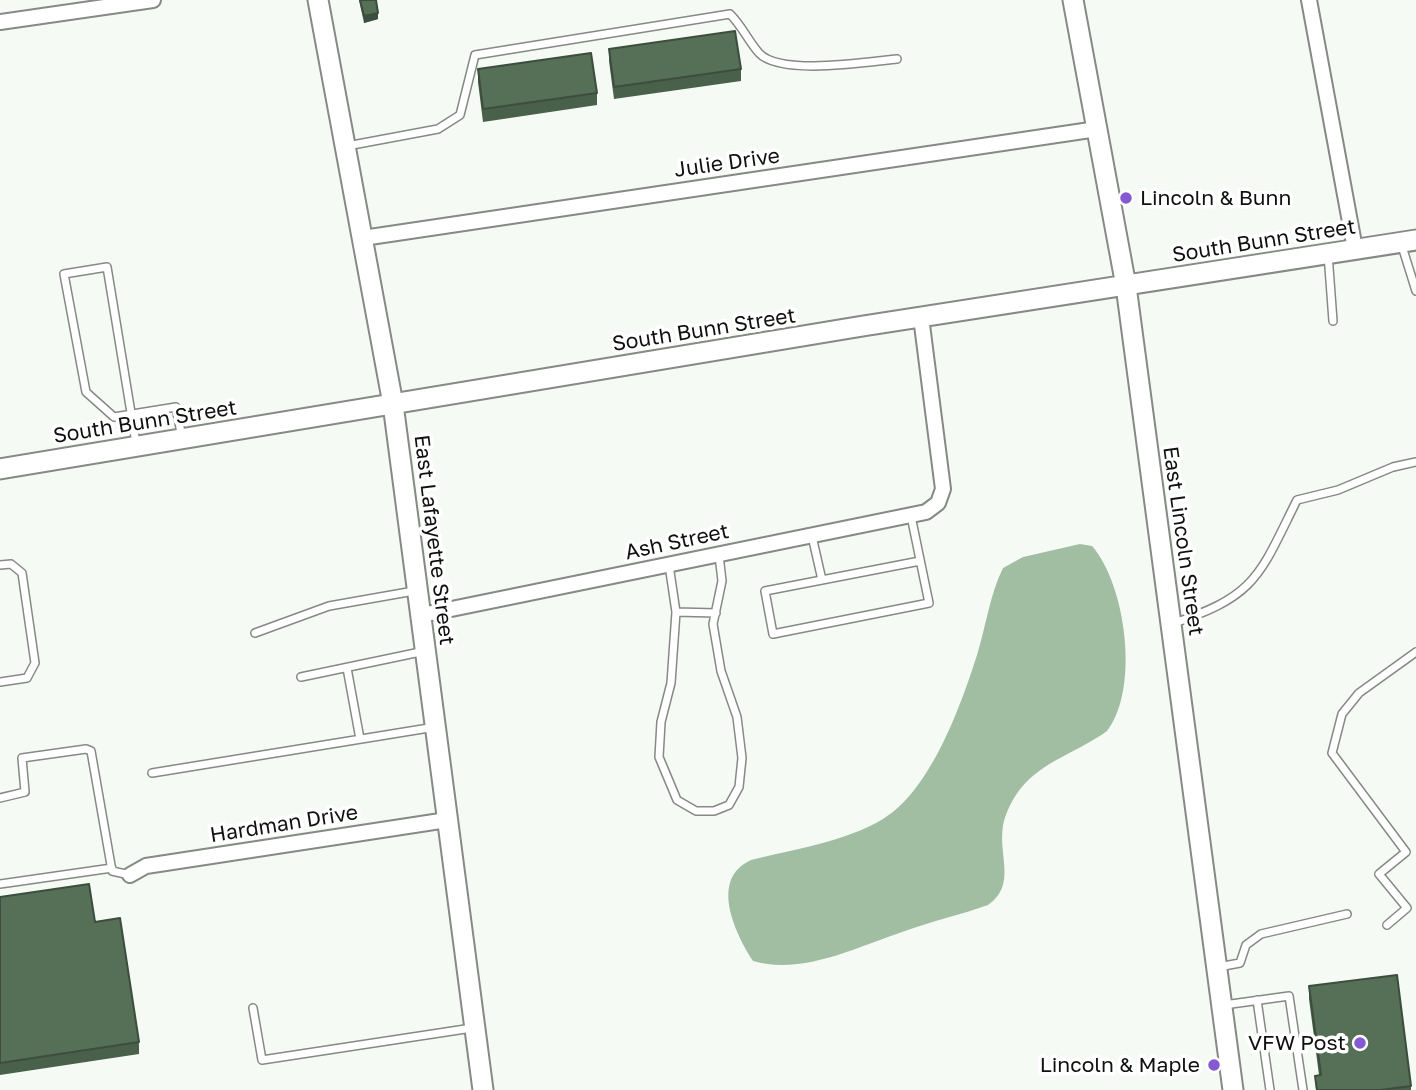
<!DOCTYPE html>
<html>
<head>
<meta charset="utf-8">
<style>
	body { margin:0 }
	canvas { display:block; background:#f5faf5 }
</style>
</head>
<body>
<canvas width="1416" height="1090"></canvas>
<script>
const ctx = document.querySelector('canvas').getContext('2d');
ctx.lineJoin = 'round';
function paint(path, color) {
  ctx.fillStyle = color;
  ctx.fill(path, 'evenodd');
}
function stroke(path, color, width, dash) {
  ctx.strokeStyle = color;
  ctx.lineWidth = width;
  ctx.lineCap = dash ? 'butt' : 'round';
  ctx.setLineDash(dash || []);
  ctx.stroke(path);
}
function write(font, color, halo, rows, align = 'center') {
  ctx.font = font + ' "Golos Text",sans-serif';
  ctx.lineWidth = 7;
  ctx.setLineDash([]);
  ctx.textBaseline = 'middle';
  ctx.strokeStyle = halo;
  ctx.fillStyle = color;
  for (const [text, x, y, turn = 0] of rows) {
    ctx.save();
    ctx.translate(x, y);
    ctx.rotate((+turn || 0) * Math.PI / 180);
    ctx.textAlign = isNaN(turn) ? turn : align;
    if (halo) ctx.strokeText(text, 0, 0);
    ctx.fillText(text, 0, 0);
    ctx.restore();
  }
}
const water = new Path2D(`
	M1080,544L1092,546C1126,585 1140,689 1107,731C1080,751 1043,761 1021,788C1013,798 1005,813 1003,826C998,856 1017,885 988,905C960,915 932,921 905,931C859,946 802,976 753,961C735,933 709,879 751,860C795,849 844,842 883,819C931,790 961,705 977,655C986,626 990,594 1003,568L1023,557Z`);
const lane = new Path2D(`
	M347,146L438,129L460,115L475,55L730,14C742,26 749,42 759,53C780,76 867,62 897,59
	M1401,243L1416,291
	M1328,254L1333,321
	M136,443C126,384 117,326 107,267L64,274L86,392L114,417L176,407L182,438
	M911,516L929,603L773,634L765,591L920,561
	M812,536L822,580
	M0,565L11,564L22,573L35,663L27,678L0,682
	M669,565L676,612L671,683L661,722L659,757L677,800L696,811H714L729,805L739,787L742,758L737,717L721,671L713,624L722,581L719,555
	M676,612L716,613
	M1171,624C1257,596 1259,576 1297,500L1338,490L1393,467L1416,462
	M255,633L329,606L414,591
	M347,668L360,739
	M301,677L425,651
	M152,773L435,727
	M0,798L25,792L22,758L86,749L91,751L112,871L130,875
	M0,884L112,868
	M1387,925L1407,908L1379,874L1406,852L1332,753L1342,714L1359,693L1416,652
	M1218,967L1240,963L1246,945L1261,934L1347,914
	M1257,1000L1270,1090
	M1224,1005L1289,996L1303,1090
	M253,1008L262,1060L472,1028`);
const street = new Path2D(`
	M1309,0L1355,249
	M0,22L153,0
	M363,238L1097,129
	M422,615L926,512L938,503L943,489L921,317
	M130,875L146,866L447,820`);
const secondary = new Path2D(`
	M318,0L393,404L483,1090
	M1073,0L1126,286L1233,1090
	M0,469L863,326L1416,240`);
const wall = new Path2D(`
	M359,0H376L378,19L364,23Z
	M609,49L741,69V81L614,99L609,61Z
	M478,69L597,93V105L483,122L478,82Z
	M0,897L95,922L139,1042V1054L0,1075Z
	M1309,986L1411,1086V1090H1316L1315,1076L1319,1075L1309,999Z`);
const shadedWall = new Path2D(`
	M378,13V19L364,23V16Z`);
const building = new Path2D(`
	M360,0H376L378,13L364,16Z
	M735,31L741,69L614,87L609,49Z
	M591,53L597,93L483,109L478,69Z
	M89,884L95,922L120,918L139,1042L0,1063V897Z
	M1397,975L1411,1086L1380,1090H1317L1315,1076L1321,1075L1309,986Z`);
const markers = [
	[1126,198,7,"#8459d2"],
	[1360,1043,7,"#8459d2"],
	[1214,1065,7,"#8459d2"]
];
const streetNames = [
	["Julie Drive",727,163,-8],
	["South Bunn Street",1264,241,-9],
	["South Bunn Street",704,330,-9],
	["South Bunn Street",145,422,-9],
	["East Lafayette Street",434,540,83],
	["East Lincoln Street",1183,541,82],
	["Ash Street",677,542,-12],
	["Hardman Drive",284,824,-9]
];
const poiNames = [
	["Lincoln & Bunn",1140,198,"left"],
	["VFW Post",1346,1043],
	["Lincoln & Maple",1200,1065]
];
paint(water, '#a1bea3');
stroke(lane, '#858a85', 10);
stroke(street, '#858a85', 18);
stroke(secondary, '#858a85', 23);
stroke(lane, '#fff', 7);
stroke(street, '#fff', 14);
stroke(secondary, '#fff', 19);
paint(wall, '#49604b');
paint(shadedWall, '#3c4e3d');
paint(building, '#557057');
stroke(building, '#3c4e3d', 2);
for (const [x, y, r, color] of markers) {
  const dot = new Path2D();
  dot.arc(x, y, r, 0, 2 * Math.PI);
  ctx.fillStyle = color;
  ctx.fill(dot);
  stroke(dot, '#fff', 2.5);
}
write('21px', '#0f110f', '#fff', streetNames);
write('21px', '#0f110f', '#fff', poiNames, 'right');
</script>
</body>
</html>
